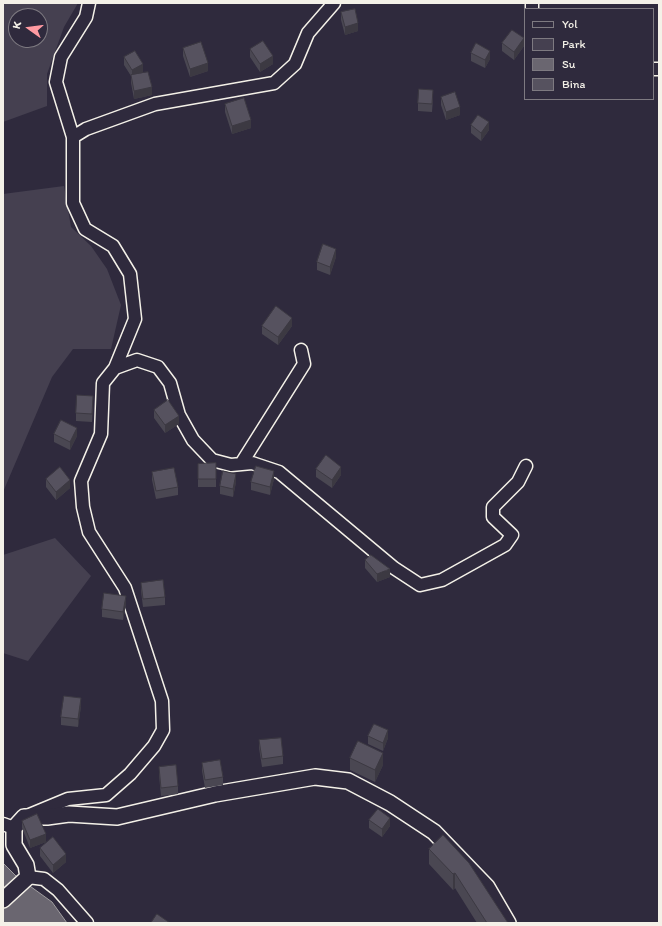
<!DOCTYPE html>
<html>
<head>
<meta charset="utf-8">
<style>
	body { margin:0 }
	#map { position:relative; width:662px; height:926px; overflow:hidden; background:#2f2a3d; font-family:Itim,sans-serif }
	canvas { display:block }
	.frame { position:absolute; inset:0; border:4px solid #f4f1e8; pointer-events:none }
	.legend { position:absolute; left:524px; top:8px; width:130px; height:92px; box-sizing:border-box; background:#2f2a3d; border:1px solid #7e7a81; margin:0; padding:5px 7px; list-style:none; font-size:12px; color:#f4f1e8 }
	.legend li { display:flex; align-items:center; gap:8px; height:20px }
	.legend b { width:20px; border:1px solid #7e7a81 }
	.north { position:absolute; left:8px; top:8px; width:40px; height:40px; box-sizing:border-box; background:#2f2a3d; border:1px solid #7e7a81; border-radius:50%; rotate:284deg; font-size:11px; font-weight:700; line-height:16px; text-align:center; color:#f4f1e8 }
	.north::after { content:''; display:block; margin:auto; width:14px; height:18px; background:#ff9aa2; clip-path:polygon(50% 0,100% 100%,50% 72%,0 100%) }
</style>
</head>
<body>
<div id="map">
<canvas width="662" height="926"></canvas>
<div class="frame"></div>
<ul class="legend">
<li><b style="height:5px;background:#2f2a3d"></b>Yol</li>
<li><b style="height:11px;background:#454050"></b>Park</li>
<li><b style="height:11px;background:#6a6670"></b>Su</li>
<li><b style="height:11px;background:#56525f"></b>Bina</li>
</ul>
<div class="north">K</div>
</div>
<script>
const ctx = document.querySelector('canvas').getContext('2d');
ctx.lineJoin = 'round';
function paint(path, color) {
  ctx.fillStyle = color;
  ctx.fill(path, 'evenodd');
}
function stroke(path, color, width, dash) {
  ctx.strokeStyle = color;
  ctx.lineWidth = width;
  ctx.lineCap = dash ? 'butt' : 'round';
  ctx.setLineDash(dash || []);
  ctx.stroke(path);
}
const green = new Path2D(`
	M3,3H78L64,27L47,74V106L3,122ZM16,16H40V40H16Z
	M64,186L71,227L91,246L107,269L121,305L111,349H73L52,377L3,492V194Z
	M55,538L91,576L28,661L3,653V555Z`);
const water = new Path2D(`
	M3,863L16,876L52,902L67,923H3Z`);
const minor = new Path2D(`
	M532,3V9
	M653,69H659
	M73,137L86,129L155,104L274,83L295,64L308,33L334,3
	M115,368L137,360L158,367L170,383L179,415L193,440L212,460L231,465L252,463L279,472L394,568L420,585L442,580L505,545L512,535L493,517V507L518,482L526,466
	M241,464L304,364L301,350
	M27,816L68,799L106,795L130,774L154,746L163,730L162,701L125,588L89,532L83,507L81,481L101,434L103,383L115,368L135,319L130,274L113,246L85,229L73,203V137L56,82L61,57L86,17L89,3
	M3,824L14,828
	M28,877L44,879L58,890L87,923`);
const tertiary = new Path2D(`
	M3,900L28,877L26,865L14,845V828L24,817H47L69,814L117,817L215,794L315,777L348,781L390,803L434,832L487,887L508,923`);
const wall = new Path2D(`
	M341,12L358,31L345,35L341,20Z
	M502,43L524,46L514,60L502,51Z
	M183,48L208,71L190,77L183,56Z
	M250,49L273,64L260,72L250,57Z
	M471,53L490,59L485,68L471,61Z
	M124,57L143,72L140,73L152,95L134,99L131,83V76L124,65Z
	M441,97L460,115L446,120L441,105Z
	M433,98L432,112L418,111V103Z
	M225,104L251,128L232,134L225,112Z
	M471,125L489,130L481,141L471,133Z
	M336,257L330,275L317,270V262Z
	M262,326H292L278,345L262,334Z
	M93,404L92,422L76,421V413Z
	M154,410L179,424L165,433L154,418Z
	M54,434L77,436L70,450L54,442Z
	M216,463V487H198V464Z
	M316,469L341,475L332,488L316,477Z
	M152,472L178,487V495L156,499L152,480Z
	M46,479L70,488L56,500L46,487Z
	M274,479L270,495L251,490V482Z
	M236,482L233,497L220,494V486Z
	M365,560L390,577L377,582L365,568Z
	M141,583L165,597V605L143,607L141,591Z
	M126,604L123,620L102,617V609Z
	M81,706L78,727L61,725V717Z
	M368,736L388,738L383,751L368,744Z
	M259,740L283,756V764L262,767L259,748Z
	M350,758L383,765L375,782L350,770Z
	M202,763L223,777V785L205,788L202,771Z
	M159,767L178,786V794L161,796L159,775Z
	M369,820L390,826L382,837L369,828Z
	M22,821L46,842L30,848L22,828Z
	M40,848L66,862L53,873L40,856Z
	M429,849L508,923H477L455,888L453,890L429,864Z`);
const shadedWall = new Path2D(`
	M358,23V31L345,35V27Z
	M524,38V46L514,60V52Z
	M490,51V59L485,68V60Z
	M273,56V64L260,72V64Z
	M208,63V71L190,77V69Z
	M143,64V72L132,78V70Z
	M152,87V95L134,99V91Z
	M460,107V115L446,120V112Z
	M251,120V128L232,134V126Z
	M489,122V130L481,141V133Z
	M336,249V257L330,275V267Z
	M292,318V326L278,345V337Z
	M93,396V404L92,422V414Z
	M179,416V424L165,433V425Z
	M77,428V436L70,450V442Z
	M341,467V475L332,488V480Z
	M274,471V479L270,495V487Z
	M236,474V482L233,497V489Z
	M70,480V488L56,500V492Z
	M390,569V577L377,582V574Z
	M126,596V604L123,620V612Z
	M81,698V706L78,727V719Z
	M388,730V738L383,751V743Z
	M383,753V765L375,782V770Z
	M4,790V798L3,801V793Z
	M390,818V826L382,837V829Z
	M46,834V842L30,848V840Z
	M66,854V862L53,873V865Z
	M455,873V888L453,890V874Z`);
const building = new Path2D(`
	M355,9L358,23L345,27L341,12Z
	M512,30L524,38L514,52L502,43Z
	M263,41L273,56L260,64L250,49Z
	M201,42L208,63L190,69L183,48Z
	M476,43L490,51L485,60L471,53Z
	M135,51L143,64L132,70L124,57Z
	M148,72L152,87L134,91L131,75Z
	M419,89L433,90L432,104L418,103Z
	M455,92L460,107L446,112L441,97Z
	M244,98L251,120L232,126L225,104Z
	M478,115L489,122L481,133L471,125Z
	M323,244L336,249L330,267L317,262Z
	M276,306L292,318L278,337L262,326Z
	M77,395L93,396L92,414L76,413Z
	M168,400L179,416L165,425L154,410Z
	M61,420L77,428L70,442L54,434Z
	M326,455L341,467L332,480L316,469Z
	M216,463V479H198V464Z
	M256,466L274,471L270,487L251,482Z
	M60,467L70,480L56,492L46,479Z
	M174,468L178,487L156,491L152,472Z
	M223,471L236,474L233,489L220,486Z
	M371,555L390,569L377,574L365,560Z
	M163,580L165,597L143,599L141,583Z
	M104,593L126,596L123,612L102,609Z
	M64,696L81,698L78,719L61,717Z
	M374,724L388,730L383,743L368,736Z
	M281,738L283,756L262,759L259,740Z
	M358,741L383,753L375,770L350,758Z
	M220,760L223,777L205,780L202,763Z
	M176,765L178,786L161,788L159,767Z
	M378,809L390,818L382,829L369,820Z
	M37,814L46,834L30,840L22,821Z
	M443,835L469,863L508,923H487L455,873L453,874L429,849Z
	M53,837L66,854L53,865L40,848Z
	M157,914L170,923H151Z`);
paint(green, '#454050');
paint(water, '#6a6670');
stroke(water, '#a19ea0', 1);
stroke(minor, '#f4f1e8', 15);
stroke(tertiary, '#f4f1e8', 18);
stroke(minor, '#2f2a3d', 12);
stroke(tertiary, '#2f2a3d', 15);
paint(wall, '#4a4752');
paint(shadedWall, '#3c3942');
paint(building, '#56525f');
stroke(building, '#3c3942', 1);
</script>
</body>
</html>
